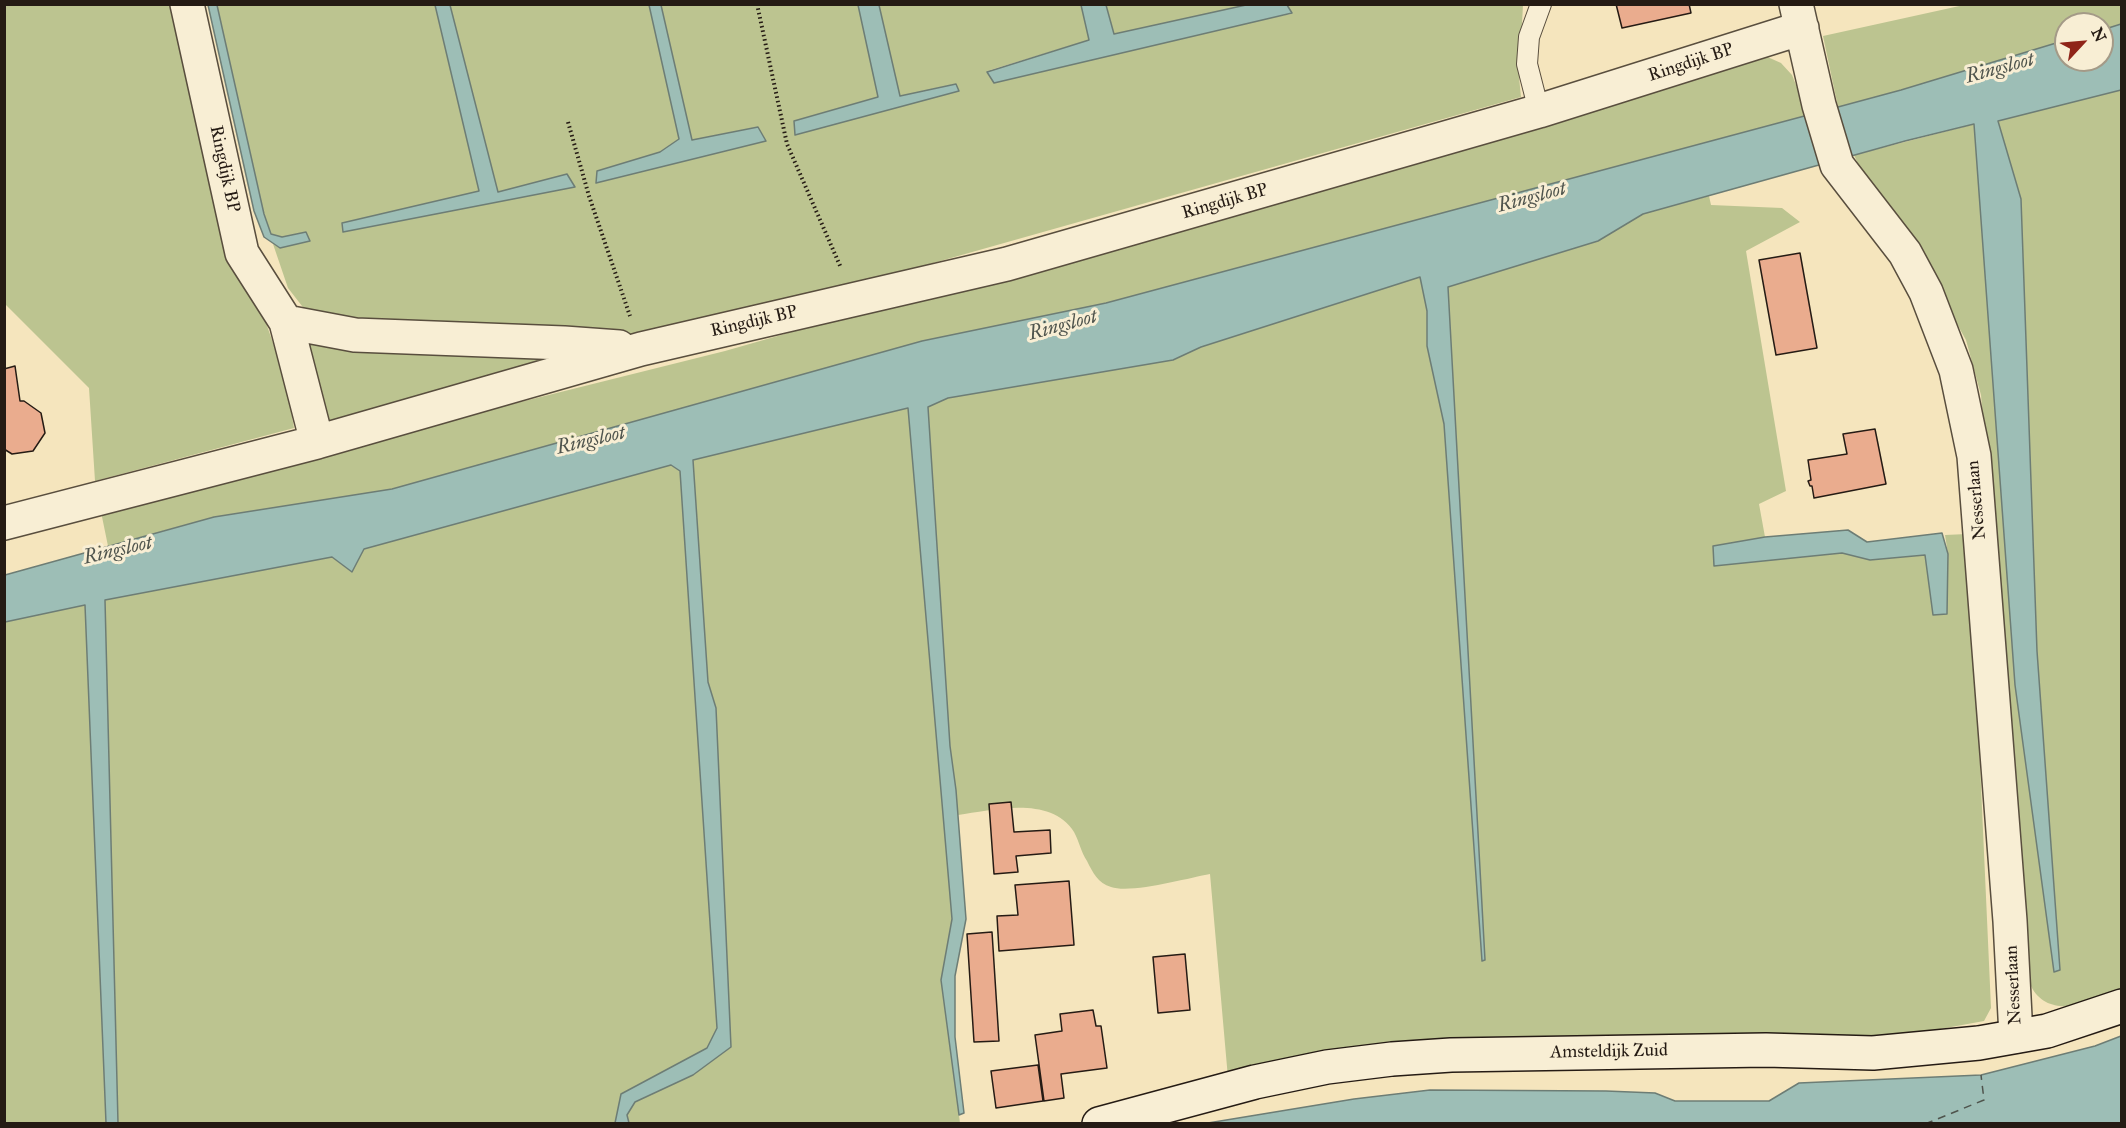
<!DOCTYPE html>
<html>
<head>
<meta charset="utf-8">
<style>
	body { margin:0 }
	#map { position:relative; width:2126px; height:1128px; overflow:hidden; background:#f5e5bd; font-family:"IM FELL Great Primer",serif }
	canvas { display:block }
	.frame { position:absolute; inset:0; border:6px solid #251b14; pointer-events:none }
	.north { position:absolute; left:2054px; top:12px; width:60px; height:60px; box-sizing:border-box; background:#f8eed4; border:2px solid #a49a87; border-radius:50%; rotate:64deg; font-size:16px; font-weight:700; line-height:24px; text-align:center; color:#251b14 }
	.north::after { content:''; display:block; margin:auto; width:21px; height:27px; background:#8f2418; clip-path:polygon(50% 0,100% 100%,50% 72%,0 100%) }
</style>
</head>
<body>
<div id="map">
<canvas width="2126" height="1128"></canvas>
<div class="frame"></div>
<div class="north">N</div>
</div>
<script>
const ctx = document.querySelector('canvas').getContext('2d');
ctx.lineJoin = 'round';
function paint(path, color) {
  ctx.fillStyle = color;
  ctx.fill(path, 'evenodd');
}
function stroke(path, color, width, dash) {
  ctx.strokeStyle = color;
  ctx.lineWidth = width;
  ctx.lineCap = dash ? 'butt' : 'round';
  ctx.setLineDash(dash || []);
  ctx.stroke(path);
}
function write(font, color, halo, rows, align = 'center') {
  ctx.font = font + ' "IM FELL Great Primer",serif';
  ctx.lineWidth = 6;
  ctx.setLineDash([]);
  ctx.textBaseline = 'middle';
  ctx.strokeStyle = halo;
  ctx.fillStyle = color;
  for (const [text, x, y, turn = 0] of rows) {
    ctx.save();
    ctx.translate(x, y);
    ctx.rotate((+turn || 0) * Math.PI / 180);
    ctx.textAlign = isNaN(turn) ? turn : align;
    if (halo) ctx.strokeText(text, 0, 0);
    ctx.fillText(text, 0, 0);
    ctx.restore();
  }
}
const green = new Path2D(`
	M1106,4L1246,5L1114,34Z
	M4,5H170L215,194L239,275L266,323L285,377L294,428L95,481L89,388L5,304Z
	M217,5H435L479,191L342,223L574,187L567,174L498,192L450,5H649L679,139L660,152L597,171V183L757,127L692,140L661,5H858L878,97L794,121L795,135L955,84L900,96L879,5H1081L1089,40L987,71L1291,14L1287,5H1523L1519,77L1521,97L643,345L309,315L288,288L273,244L280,248L306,232L282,237L271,234L264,214Z
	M1964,5H2121V24L2102,30V24H2066V40L1901,90L1838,107L1823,36Z
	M1763,55L1781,63L1792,75L1808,115L1106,303L922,341L392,489L214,517L108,546L100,507L725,351Z
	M2121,90L2122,989C2095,1003 2048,1021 2031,986L1981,395L1966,340L1927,270L1868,186L1854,155L1975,124L2015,685L2054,972L2060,969L2037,651L2021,199L1998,121Z
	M1709,196L1711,205L1782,208L1800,222L1746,251L1786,491L1759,504L1765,537L1713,546L1714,566L1842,553L1870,560L1925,555L1933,614H1947L1948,554L1945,535L1967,534L1971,564L1991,1008L1984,1021L1913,1034L1779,1041L1228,1078L1210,874C1188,878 1131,894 1111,887C1098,883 1093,873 1087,861C1081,852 1079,841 1074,832C1051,795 993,810 958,815L950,746L928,407L948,398L1173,360L1201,347L1420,277L1427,311V346L1444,424L1482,961H1485L1448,287L1598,241L1642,214Z
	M299,342L386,352L579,361L323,422Z
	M908,408L952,919L941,980L960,1123L629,1124L627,1115L635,1102L693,1075L731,1047L716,708L708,682L693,460Z
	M671,465L680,471L717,1029L707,1048L621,1094L615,1123H118L105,600L332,557L352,572L364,549Z
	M85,604L106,1123H5L4,622Z`);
const water = new Path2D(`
	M208,5H217L264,214L271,234L282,237L306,232L310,241L280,248L264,237L254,211Z
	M435,5H450L498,192L567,174L575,187L343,232L342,223L479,191Z
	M649,5H661L692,140L758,127L766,141L596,183L597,171L660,152L679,139Z
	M858,5H879L900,96L956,84L959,91L795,135L794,121L878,97Z
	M1081,5H1106L1114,34L1246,5H1287L1292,13L994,83L987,72L1089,40Z
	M2121,24V90L1998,121L2021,199L2037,651L2060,970L2054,972L2015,685L1974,124L1905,141L1643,214L1598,241L1448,287L1485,960L1482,961L1444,424L1427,346V311L1420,277L1201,347L1173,360L948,398L928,407L950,746L956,790L966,919L955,976V1037L964,1113L959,1115L941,980L952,919L908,408L693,460L708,682L716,708L731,1047L693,1075L635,1102L627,1115L629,1123H615L621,1094L707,1048L717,1028L680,471L671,465L364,549L352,572L332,557L105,600L118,1123H106L85,605L5,622V575L214,517L392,489L922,341L1106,303L1838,107L1901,90L2066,40V60H2102V30Z
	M1848,530L1867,542L1942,533L1948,554L1947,614L1933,615L1925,555L1870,560L1842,553L1714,566L1713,546L1765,537Z
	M2121,1036V1123H1208L1354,1099L1430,1090L1606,1091L1655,1093L1675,1101H1769L1799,1083L1981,1075L2095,1046Z`);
const ferry = new Path2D(`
	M1925,1124L1984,1100L1981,1075`);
const building = new Path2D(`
	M1616,4H1689L1691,13L1622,28Z
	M1800,253L1817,348L1776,355L1759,260Z
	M15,366L20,401H24L41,413L45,433L33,451L12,454L4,449V369Z
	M1875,429L1886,484L1814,498L1812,486H1810L1808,481L1811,480L1808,460L1847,454L1843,434Z
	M1011,802L1014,832L1050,830L1051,853L1016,856L1018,872L994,874L989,804Z
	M1069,881L1074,945L999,951L997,916L1018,915L1015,885Z
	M992,932L999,1041L974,1042L967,934Z
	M1185,954L1190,1010L1158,1013L1153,957Z
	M1093,1010L1096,1026H1101L1107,1068L1061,1074L1064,1098L1044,1101L1035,1035L1062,1031L1060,1014Z
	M1038,1065L1043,1101L996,1108L991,1071Z`);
const path = new Path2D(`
	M757,4L787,144L841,268
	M568,122L589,196L630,316`);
const lane = new Path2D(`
	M1539,111L1527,64L1529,37L1541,4`);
const street = new Path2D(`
	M187,4L242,253L286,322L317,442
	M1796,4L1819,105L1837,165L1905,253L1926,292L1956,370L1974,456L2010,921L2016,1036
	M286,322L355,335L564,343L619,347
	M4,523L317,442L641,349L1007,264L1539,111L1802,28`);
const secondary = new Path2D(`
	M1099,1124L1255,1082L1327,1067L1392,1059L1451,1055L1639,1052L1766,1050L1873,1053L1979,1043L2047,1031L2122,1006`);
const streetNames = [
	["Ringdijk BP",1691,63,-18],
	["Ringdijk BP",224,169,78],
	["Ringdijk BP",1225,202,-16],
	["Ringdijk BP",754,322,-13],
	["Nesserlaan",1977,500,-95],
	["Nesserlaan",2014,985,-93],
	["Amsteldijk Zuid",1609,1052,-1]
];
const waterNames = [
	["Ringsloot",2000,69,-15],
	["Ringsloot",1532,198,-15],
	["Ringsloot",1063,326,-15],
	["Ringsloot",591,441,-13],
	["Ringsloot",118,551,-13]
];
paint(green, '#bcc490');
paint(water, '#9dbeb6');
stroke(water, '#6d7d75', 1.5);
stroke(ferry, '#4f544d', 1.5, [8, 6]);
paint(building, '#eaac8e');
stroke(building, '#251b14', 1.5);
stroke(lane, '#594e3e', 22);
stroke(street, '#594e3e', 36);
stroke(secondary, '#251b14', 36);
stroke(path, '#251b14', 4, [1.5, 3]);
stroke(lane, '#f8eed4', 20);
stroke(street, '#f8eed4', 33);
stroke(secondary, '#f8eed4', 33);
write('18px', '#251b14', '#f8eed4', streetNames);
write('italic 20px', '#4f544d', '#f8eed4', waterNames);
</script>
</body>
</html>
